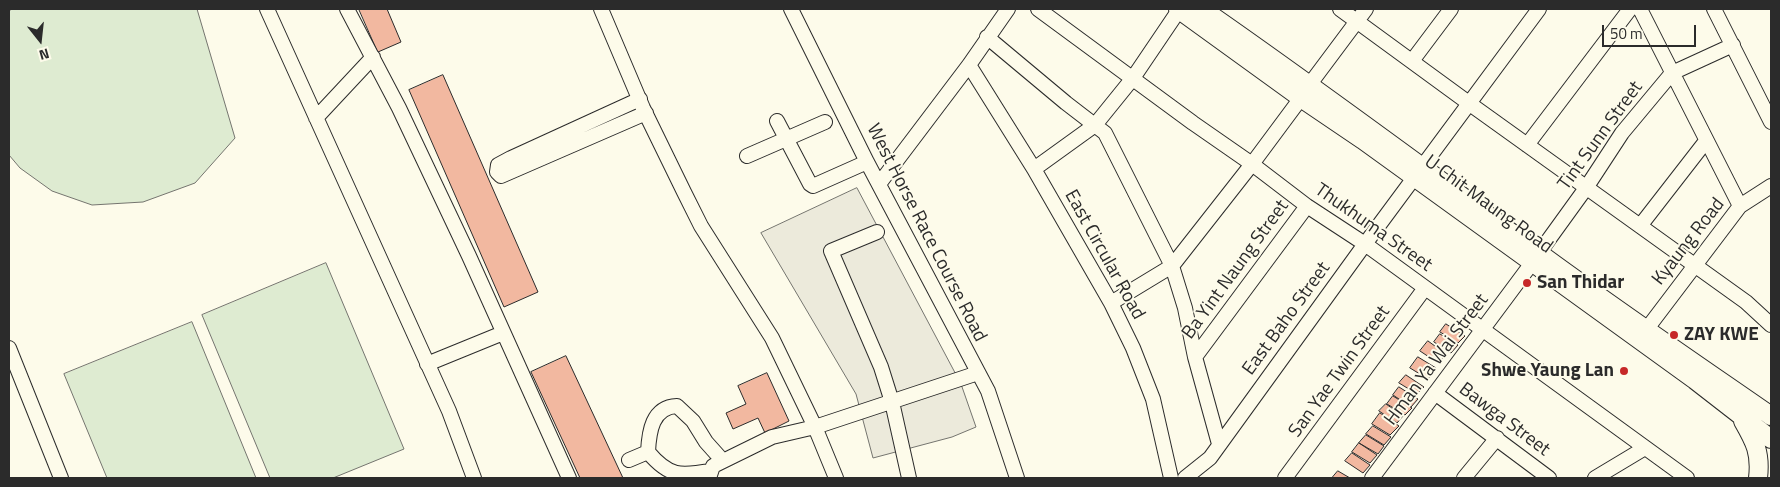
<!DOCTYPE html>
<html>
<head>
<meta charset="utf-8">
<style>
	body { margin:0 }
	#map { position:relative; width:1780px; height:487px; overflow:hidden; background:#fdfbea; font-family:"Titillium Web",sans-serif }
	canvas { display:block }
	.frame { position:absolute; inset:0; border:10px solid #2b2b2b; pointer-events:none }
	.north { position:absolute; left:15px; top:15px; width:50px; height:50px; -webkit-text-stroke:4px #fdfbea; paint-order:stroke; rotate:164deg; font-size:14px; font-weight:700; line-height:20px; text-align:center; color:#2b2b2b }
	.north::after { content:''; display:block; margin:auto; width:18px; height:22px; background:#2b2b2b; clip-path:polygon(50% 0,100% 100%,50% 72%,0 100%) }
	.scale { position:absolute; left:1602px; top:25px; width:94px; height:22px; box-sizing:border-box; border:2px solid #2b2b2b; border-top:0; padding-left:6px; font-size:15px; line-height:18px; white-space:nowrap; color:#2b2b2b; -webkit-text-stroke:4px #fdfbea; paint-order:stroke }
</style>
</head>
<body>
<div id="map">
<canvas width="1780" height="487"></canvas>
<div class="frame"></div>
<div class="north">N</div>
<div class="scale">50 m</div>
</div>
<script>
const ctx = document.querySelector('canvas').getContext('2d');
ctx.lineJoin = 'round';
function paint(path, color) {
  ctx.fillStyle = color;
  ctx.fill(path, 'evenodd');
}
function stroke(path, color, width, dash) {
  ctx.strokeStyle = color;
  ctx.lineWidth = width;
  ctx.lineCap = dash ? 'butt' : 'round';
  ctx.setLineDash(dash || []);
  ctx.stroke(path);
}
function write(font, color, halo, rows, align = 'center') {
  ctx.font = font + ' "Titillium Web",sans-serif';
  ctx.lineWidth = 4;
  ctx.setLineDash([]);
  ctx.textBaseline = 'middle';
  ctx.strokeStyle = halo;
  ctx.fillStyle = color;
  for (const [text, x, y, turn = 0] of rows) {
    ctx.save();
    ctx.translate(x, y);
    ctx.rotate((+turn || 0) * Math.PI / 180);
    ctx.textAlign = isNaN(turn) ? turn : align;
    if (halo) ctx.strokeText(text, 0, 0);
    ctx.fillText(text, 0, 0);
    ctx.restore();
  }
}
const green = new Path2D(`
	M13,9H197L235,138L195,183L143,202L92,205L52,191L20,168L9,155V11Z
	M326,263L404,449L333,478H270L202,315Z
	M192,322L256,478H107L64,374Z`);
const parking = new Path2D(`
	M857,188L961,384L976,427L952,437L873,458L856,394L761,233Z`);
const building = new Path2D(`
	M359,9H387L401,42L378,52Z
	M443,75L538,292L504,307L409,90Z
	M1446,324L1465,336L1458,343L1440,332Z
	M1440,334L1458,345L1451,353L1434,342Z
	M1428,341L1446,354L1438,363L1420,351Z
	M566,356L623,478H580L531,372Z
	M1418,357L1436,368L1428,379L1410,368Z
	M767,373L789,421L765,433L758,418L733,429L726,413L746,404L738,386Z
	M1406,375L1424,387L1417,394L1399,383Z
	M1399,387L1418,399L1411,407L1393,395Z
	M1393,396L1412,408L1405,415L1387,404Z
	M1386,404L1403,416L1397,423L1379,411Z
	M1380,413L1399,426L1390,435L1372,424Z
	M1373,426L1391,437L1384,445L1366,434Z
	M1366,435L1384,446L1378,454L1359,443Z
	M1359,443L1377,455L1370,463L1352,452Z
	M1352,453L1370,465L1363,473L1345,461Z
	M1338,471L1350,478H1332Z`);
const minor = new Path2D(`
	M267,9L449,411L474,478
	M347,9L399,108L469,256L569,478
	M601,9L643,108L684,192L701,226L772,338L815,427L836,478
	M791,9L867,162L988,391L1017,478
	M1038,9L1193,123L1252,164L1307,206L1365,244L1687,478
	M1340,9L1470,104L1746,302L1771,325
	M1640,9L1740,206
	M1714,9L1771,122
	M987,37L1066,103L1105,133L1172,266L1185,308L1195,357L1219,444
	M1412,61L1451,9
	M969,65L1034,169L1111,303L1133,348L1153,399L1171,478
	M1310,84L1366,9
	M640,99L511,158L498,165L497,172L501,176L646,113
	M316,118L373,57
	M777,121L810,184L813,186L867,162
	M1527,145L1630,9
	M747,156L825,122
	M1034,169L1095,125L1133,78L1179,10
	M879,184L969,65L1008,9
	M1640,226L1706,141
	M877,232L831,251L881,367L892,402L909,478
	M1539,253L1586,188L1622,133L1672,73L1733,45
	M1111,303L1172,266L1252,164L1301,98
	M1646,330L1740,206L1771,186
	M9,348L61,478
	M1195,357L1307,206
	M427,364L503,333
	M1435,393L1549,478
	M629,460L648,452
	M711,471C680,476 669,477 648,452C649,432 652,407 677,406L693,421L706,442L723,461
	M709,478L713,466L772,437L815,427L978,373
	M1185,478L1210,458L1365,244L1539,9
	M1285,478L1425,288
	M1372,478L1532,263
	M1464,478L1497,438
	M1595,478L1645,448`);
const major = new Path2D(`
	M1178,9L1301,98L1363,140L1695,380L1771,439
	M1202,9C1316,88 1427,171 1539,253C1615,309 1693,362 1771,416
	M1743,421C1755,442 1761,453 1758,478`);
const markers = [
	[1527,283,5,"#c62828"],
	[1674,335,5,"#c62828"],
	[1624,371,5,"#c62828"]
];
const streetNames = [
	["Tint Sunn Street",1601,136,-54],
	["U Chit Maung Road",1488,205,36],
	["Thukhuma Street",1373,228,35],
	["West Horse Race Course Road",926,233,63],
	["Kyaung Road",1689,242,-52],
	["East Circular Road",1104,255,61],
	["Ba Yint Naung Street",1236,270,-54],
	["East Baho Street",1287,319,-54],
	["Hman Ya Wai Street",1437,360,-53],
	["San Yae Twin Street",1340,372,-54],
	["Bawga Street",1504,420,37]
];
const poiNames = [
	["San Thidar",1537,283],
	["ZAY KWE",1684,335],
	["Shwe Yaung Lan",1614,371,"right"]
];
paint(green, '#deebd1');
stroke(green, '#74746e', 1);
paint(parking, '#eceadb');
stroke(parking, '#74746e', 1);
paint(building, '#f2b8a0');
stroke(building, '#2b2b2b', 1);
stroke(minor, '#2b2b2b', 16);
stroke(major, '#2b2b2b', 20);
stroke(minor, '#fdfbea', 14);
stroke(major, '#fdfbea', 18);
for (const [x, y, r, color] of markers) {
  const dot = new Path2D();
  dot.arc(x, y, r, 0, 2 * Math.PI);
  ctx.fillStyle = color;
  ctx.fill(dot);
  stroke(dot, '#fdfbea', 2);
}
write('19px', '#2b2b2b', '#fdfbea', streetNames);
write('bold 19px', '#2b2b2b', '#fdfbea', poiNames, 'left');
</script>
</body>
</html>
